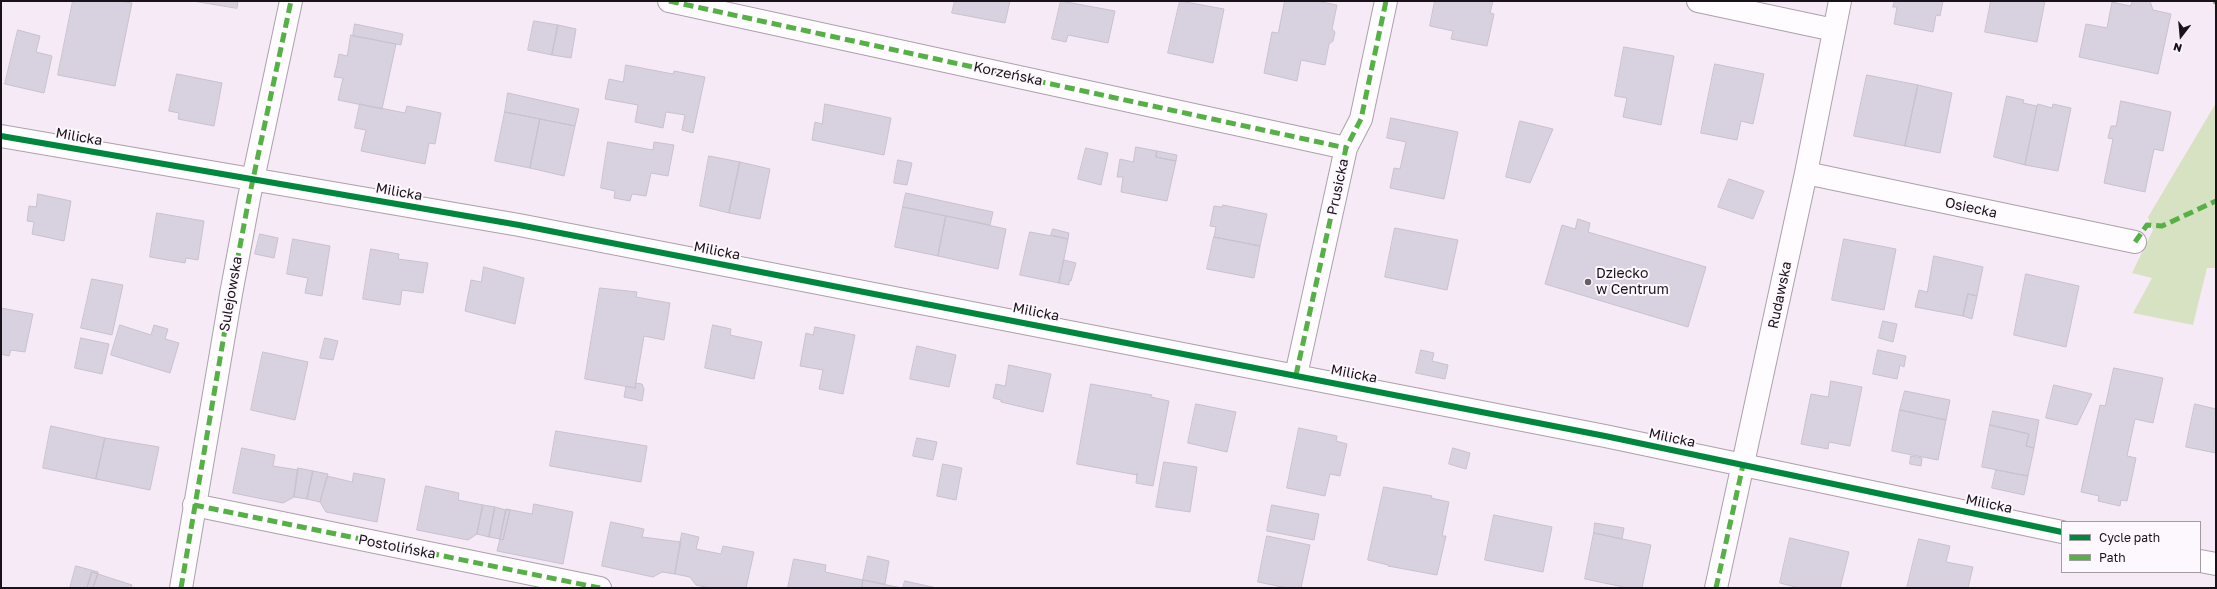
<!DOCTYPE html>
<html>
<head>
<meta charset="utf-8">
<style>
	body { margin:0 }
	#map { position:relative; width:2217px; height:589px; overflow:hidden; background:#f6eaf6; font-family:"Golos Text",sans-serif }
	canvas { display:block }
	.frame { position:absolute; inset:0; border:2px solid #1a121a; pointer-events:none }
	.legend { position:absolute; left:2061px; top:521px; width:140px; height:52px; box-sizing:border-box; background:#fdf8fd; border:1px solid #a29ca2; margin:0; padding:5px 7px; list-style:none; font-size:12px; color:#1a121a }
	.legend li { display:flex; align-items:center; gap:8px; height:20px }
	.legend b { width:20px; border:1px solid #a29ca2 }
	.north { position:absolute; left:2161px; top:16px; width:40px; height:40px; -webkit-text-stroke:3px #fdf8fd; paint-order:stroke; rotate:196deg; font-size:11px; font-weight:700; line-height:16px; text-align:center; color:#1a121a }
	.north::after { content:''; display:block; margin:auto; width:14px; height:18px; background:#1a121a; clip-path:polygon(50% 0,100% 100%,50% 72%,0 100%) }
</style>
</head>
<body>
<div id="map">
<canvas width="2217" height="589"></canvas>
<div class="frame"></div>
<ul class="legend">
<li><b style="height:5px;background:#00873e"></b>Cycle path</li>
<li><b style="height:5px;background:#55b145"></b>Path</li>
</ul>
<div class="north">N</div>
</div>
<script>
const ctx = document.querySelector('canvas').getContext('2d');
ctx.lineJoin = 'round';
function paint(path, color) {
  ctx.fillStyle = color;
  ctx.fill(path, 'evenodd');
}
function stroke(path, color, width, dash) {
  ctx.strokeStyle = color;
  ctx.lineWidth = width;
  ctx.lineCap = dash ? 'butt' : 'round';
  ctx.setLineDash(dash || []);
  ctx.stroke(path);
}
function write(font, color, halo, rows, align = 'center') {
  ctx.font = font + ' "Golos Text",sans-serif';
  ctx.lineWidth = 4;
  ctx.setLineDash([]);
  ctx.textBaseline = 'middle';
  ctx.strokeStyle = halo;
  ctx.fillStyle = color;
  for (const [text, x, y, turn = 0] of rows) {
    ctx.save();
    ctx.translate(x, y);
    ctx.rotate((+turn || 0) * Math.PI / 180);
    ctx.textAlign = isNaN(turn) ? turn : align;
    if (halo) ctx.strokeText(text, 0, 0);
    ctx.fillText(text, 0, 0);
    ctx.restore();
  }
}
const green = new Path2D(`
	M2216,103V268H2207L2193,325L2133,313L2152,278L2132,273L2153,230L2148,217Z`);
const building = new Path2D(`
	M73,1H119L132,3L115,86L58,75Z
	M193,1H238L237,8Z
	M955,1H1010L1005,23L952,13Z
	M1061,1L1115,11L1108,43L1068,35L1066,42L1052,39Z
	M1180,1L1224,9L1213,63L1168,53Z
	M1285,1H1316L1337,5L1332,29L1335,32L1333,41L1329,44L1325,65L1301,60L1297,81L1264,73L1272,32L1278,33Z
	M1435,1H1493L1490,13L1494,14L1487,46L1451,39L1453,31L1430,26Z
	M1895,1H1943L1940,16L1936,15L1933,32L1894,24L1897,7H1893Z
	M1991,1H2045L2037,42L1985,32Z
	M2133,1H2150L2153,10L2171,14L2158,74L2079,57L2086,24L2107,28L2112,2L2130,6Z
	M534,21L558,25L552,55L528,50Z
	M355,24L403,34L401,45L353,36Z
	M558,25L576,29L571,58L552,55Z
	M18,30L40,36L36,52L52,56L44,93L5,84Z
	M351,35L396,44L382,109L338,100L343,78L334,77L337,65L339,54L347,56Z
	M1624,47L1674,56L1661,125L1623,117L1627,98L1615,96Z
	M1715,64L1764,74L1753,124L1741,121L1737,140L1701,133Z
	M626,65L673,74L674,71L705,77L693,133L682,130L685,115L666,112L663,128L635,122L638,105L605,99L609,79L623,82Z
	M177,74L222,83L214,126L178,119L179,113L169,111Z
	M1867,75L1918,85L1905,146L1854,136Z
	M1918,85L1952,93L1940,153L1905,146Z
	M508,93L579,109L575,126L505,112Z
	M2007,96L2024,100L2023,103L2037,106L2025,165L1994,157Z
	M2121,101L2171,112L2163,151L2154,149L2145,192L2104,183L2113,139L2108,138L2111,126H2116Z
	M360,104L405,113L407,106L441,113L435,144L429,143L425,164L361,151L366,130L355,128Z
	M825,104L891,118L884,155L812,140L815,122L822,124Z
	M2038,104L2052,108L2053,104L2071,108L2058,171L2025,165Z
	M505,112L540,119L530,168L495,161Z
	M1391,118L1458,132L1444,199L1390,188L1394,168L1400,169L1406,142L1387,138Z
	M540,119L575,126L564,176L530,168Z
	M1520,121L1553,129L1530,183L1506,177Z
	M608,142L653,150L654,142L674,145L668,176L651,173L646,196L632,194L630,201L614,198L615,191L601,188Z
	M1136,147L1157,151L1156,157L1176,161L1167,201L1121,192L1123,177H1117L1120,159L1133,162Z
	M1086,148L1108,153L1101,185L1078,179Z
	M1157,151L1177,155L1176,161L1156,157Z
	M709,156L740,162L729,213L700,206Z
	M898,160L912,163L907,185L894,183Z
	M740,162L770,169L760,219L729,213Z
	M1729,179L1764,191L1753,219L1718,207Z
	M906,193L993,212L990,225L903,207Z
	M38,194L71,201L64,241L32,234L34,222L27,221L29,206L36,207Z
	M1223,205L1267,214L1260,246L1214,237L1216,227L1210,226L1214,206L1222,207Z
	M903,207L946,216L938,256L895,247Z
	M157,213L204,221L198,260L186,258L185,263L150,257Z
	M946,216L1006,229L998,269L938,256Z
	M1578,219L1590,223L1588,232L1706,267L1688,327L1545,284L1562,225L1575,229Z
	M1395,228L1458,240L1447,290L1385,277Z
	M1053,229L1069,233L1068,239L1051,235Z
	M1030,232L1068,239L1059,283L1020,275Z
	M260,234L278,238L274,258L255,254Z
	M1214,237L1260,246L1254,278L1207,269Z
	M293,239L330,246L322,296L305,293L308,278L287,274Z
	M1844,239L1896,249L1884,310L1832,300Z
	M371,249L399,254L398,259L428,263L423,293L402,290L400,305L363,299Z
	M1934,256L1983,267L1977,296L1968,294L1963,316L1915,307L1919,290L1927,292Z
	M1064,260L1076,263L1071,281H1069V285L1059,283Z
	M484,267L524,278L515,324L465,311L471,280L481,282Z
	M2026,274L2079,286L2066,347L2014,335Z
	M92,279L123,285L112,335L81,328Z
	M600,288L637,292L636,297L670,303L664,340L644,336L635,388L585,379Z
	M1968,294L1977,296L1972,319L1963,316Z
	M1,308L33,314L25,352L11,350L9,356L1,354Z
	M1883,321L1897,324L1893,342L1879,338Z
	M120,325L151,335L154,325L168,329L165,339L179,343L170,373L111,355Z
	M713,325L731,329L730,335L762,342L754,379L705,368Z
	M815,327L855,335L843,394L819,389L823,370L800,366L806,333L813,335Z
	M81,338L109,344L102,374L75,368Z
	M325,338L338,341L333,360L320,358Z
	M917,346L956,355L949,387L910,379Z
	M1421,350L1434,353L1432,361L1448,365L1445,379L1416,373Z
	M1878,350L1906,356L1904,367L1900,365L1897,379L1873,374Z
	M263,352L308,362L295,420L251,410Z
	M1009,365L1051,374L1043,412L1001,402V400L993,398L996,384L1005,386Z
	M2114,368L2163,378L2153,423L2135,419L2127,456L2136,458L2127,501L2121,500L2120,506L2098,501L2099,496L2081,492L2100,405L2105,406Z
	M1831,381L1862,387L1850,446L1829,442L1828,449L1801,444L1811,394L1828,397Z
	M636,383L642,384L644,389L642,401L624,397L626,386L635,388Z
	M1091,384L1152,395L1151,397L1169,401L1153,486L1136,483L1137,473V475L1077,464Z
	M2054,385L2092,394L2077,425L2046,418Z
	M1905,391L1950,400L1946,420L1900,410Z
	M1196,404L1236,412L1227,452L1188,443Z
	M2195,404L2216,409V453L2186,447Z
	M1900,410L1946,420L1938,460L1892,451Z
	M1993,411L2039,420L2034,448L2026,446L2029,434L1990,425Z
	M1990,425L2029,434L2026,446L2034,448L2028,476L1982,467Z
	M51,426L105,438L96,479L43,468Z
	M1299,428L1337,436L1336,441L1347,444L1340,476L1330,474L1325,496L1287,488Z
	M556,431L647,446L641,482L550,466Z
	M105,438L159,447L150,490L96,479Z
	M917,438L937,442L933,460L913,456Z
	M242,448L275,455L273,466L298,470L294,497L283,503L233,493Z
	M1453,448L1470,453L1466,469L1449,464Z
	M1911,456L1922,458L1921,466L1910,464Z
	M1164,462L1197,467L1190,512L1156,507Z
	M943,464L962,468L956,500L937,496Z
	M298,468L313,471L307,499L294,497Z
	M1996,470L2028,476L2024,495L1992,488Z
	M313,471L328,474L320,502L307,499Z
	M354,473L385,479L377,522L326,512L320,502L327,476L352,482Z
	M426,486L459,493L458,500L483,505L477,534L468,540L417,530Z
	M1384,487L1432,496L1431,498L1449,502L1442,536H1446L1437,575L1388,566V565L1368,560Z
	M534,504L573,512L563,564L497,551L500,539L503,540L510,510L506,509L532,514Z
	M483,505L495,507L489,537L477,534Z
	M1272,505L1319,514L1314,540L1267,531Z
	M495,507L506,510L500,539L489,537Z
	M506,510H510L503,540L500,539Z
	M1494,515L1552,527L1543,572L1485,560Z
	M611,522L644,529L642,537L681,542L675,574L662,572L653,577L602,566Z
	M1595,523L1624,528L1622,539L1594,533Z
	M682,533L699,537L696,549L721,554L723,546L754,552L746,588H710L696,585L690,577L675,574Z
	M1594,533L1651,545L1642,588H1628L1585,579Z
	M1267,536L1310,545L1301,588H1287L1258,582Z
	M1790,538L1849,552L1840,588H1799L1780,583Z
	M1919,539L1950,546L1946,562L1973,567L1968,588H1907Z
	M868,556L889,561L885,584L863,580Z
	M794,559L826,565L825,572L863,580L862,588H788Z
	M76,566L98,572V574L92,572L87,588H70Z
	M92,572L98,574L93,588H87Z
	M98,574L132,585L131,588H93Z
	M863,580L877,583L902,588H862Z
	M905,581L937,588H903Z`);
const minor = new Path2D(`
	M669,1L1346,148
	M1698,1L1834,30
	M1,136L519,225L1605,436L2062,532
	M1806,173L2135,242
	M1296,375L1346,148L1361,119L1386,1
	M194,505L600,588
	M2200,561L2216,564
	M181,588L231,294L249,198L291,1
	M1716,588L1806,173L1840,1`);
const quiet = new Path2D(`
	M669,1L1346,148
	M2214,1L2216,2
	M2135,242L2147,225L2162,226L2216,201
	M1296,375L1346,148L1361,119L1386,1
	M194,505L600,588
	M181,588L231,294L249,198L291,1
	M1716,588L1743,465`);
const cycleway = new Path2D(`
	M1,136L519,225L1605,436L2062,532`);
const markers = [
	[1588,282,4,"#675e67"]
];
const streetNames = [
	["Korzeńska",1008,74,12],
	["Milicka",79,137,10],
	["Prusicka",1338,187,-78],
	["Milicka",399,192,10],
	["Osiecka",1971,208,12],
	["Milicka",717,251,11],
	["Sulejowska",231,294,-80],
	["Rudawska",1780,295,-78],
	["Milicka",1036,312,11],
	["Milicka",1354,374,11],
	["Milicka",1672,438,12],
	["Milicka",1989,504,12],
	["Postolińska",397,547,11]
];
const poiNames = [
	["Dziecko",1596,274],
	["w Centrum",1596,290]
];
paint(green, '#d7e2c2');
paint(building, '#d8d1e0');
stroke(building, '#c8c2cd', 1);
stroke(minor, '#aba1ab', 24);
stroke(minor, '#fefcfe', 22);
stroke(quiet, '#55b145', 5, [10, 5]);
stroke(cycleway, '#00873e', 6);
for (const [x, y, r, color] of markers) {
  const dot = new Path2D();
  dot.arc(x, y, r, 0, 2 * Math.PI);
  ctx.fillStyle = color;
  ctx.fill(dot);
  stroke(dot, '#fdf8fd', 1.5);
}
write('14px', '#1a121a', '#fdf8fd', streetNames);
write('14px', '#1a121a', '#fdf8fd', poiNames, 'left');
</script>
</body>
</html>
